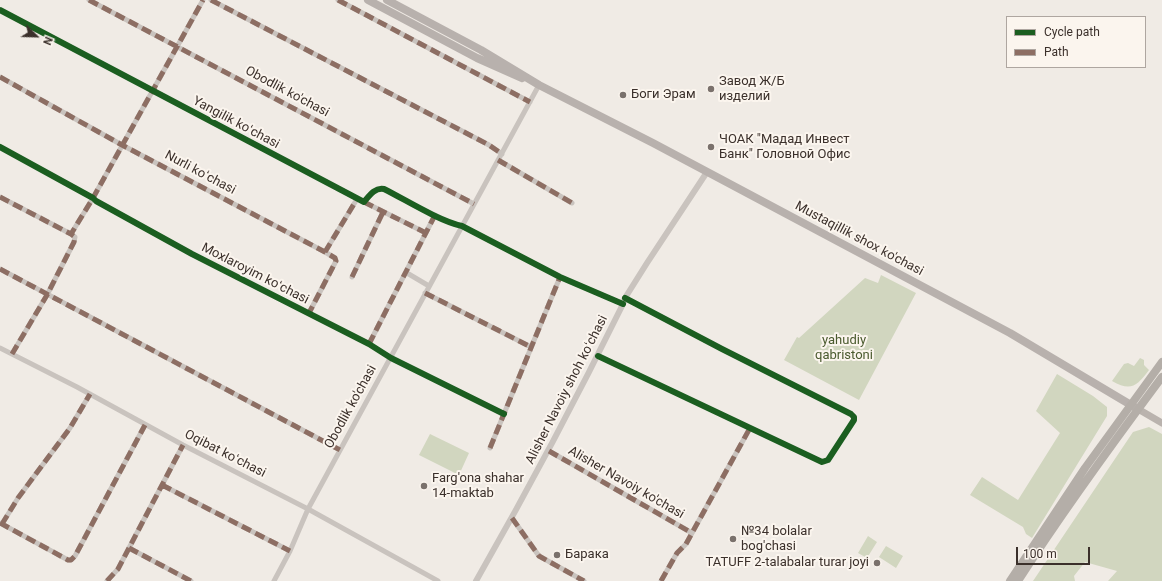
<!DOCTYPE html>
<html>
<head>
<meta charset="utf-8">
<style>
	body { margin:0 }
	#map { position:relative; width:1162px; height:581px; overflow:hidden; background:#f0ebe5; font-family:Roboto,sans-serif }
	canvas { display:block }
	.legend { position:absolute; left:1006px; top:16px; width:140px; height:52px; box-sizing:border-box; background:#fbf5ee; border:1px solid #aea6a0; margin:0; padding:5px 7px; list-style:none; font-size:12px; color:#3b302b }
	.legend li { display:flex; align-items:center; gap:8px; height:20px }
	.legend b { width:20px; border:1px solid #aea6a0 }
	.north { position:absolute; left:16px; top:16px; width:40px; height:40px; -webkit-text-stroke:3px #fbf5ee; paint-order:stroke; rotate:113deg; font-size:11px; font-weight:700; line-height:16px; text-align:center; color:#3b302b }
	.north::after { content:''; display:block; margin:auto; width:14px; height:18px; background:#3b302b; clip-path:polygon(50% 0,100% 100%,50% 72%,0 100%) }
	.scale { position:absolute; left:1016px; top:547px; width:74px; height:18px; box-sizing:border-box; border:2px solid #3b302b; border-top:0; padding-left:5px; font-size:12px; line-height:14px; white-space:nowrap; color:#3b302b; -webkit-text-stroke:3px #fbf5ee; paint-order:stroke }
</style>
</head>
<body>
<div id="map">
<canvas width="1162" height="581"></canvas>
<ul class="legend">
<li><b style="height:5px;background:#1b5e20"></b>Cycle path</li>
<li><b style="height:5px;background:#8d6e63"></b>Path</li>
</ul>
<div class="north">N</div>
<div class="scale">100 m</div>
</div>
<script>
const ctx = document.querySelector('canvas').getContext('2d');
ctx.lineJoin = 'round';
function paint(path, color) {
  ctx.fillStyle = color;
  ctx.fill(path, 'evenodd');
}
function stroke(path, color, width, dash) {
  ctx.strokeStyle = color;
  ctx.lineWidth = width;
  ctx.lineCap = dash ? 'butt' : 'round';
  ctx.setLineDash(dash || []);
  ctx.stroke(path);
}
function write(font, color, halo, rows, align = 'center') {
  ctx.font = font + ' Roboto,sans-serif';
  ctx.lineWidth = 4;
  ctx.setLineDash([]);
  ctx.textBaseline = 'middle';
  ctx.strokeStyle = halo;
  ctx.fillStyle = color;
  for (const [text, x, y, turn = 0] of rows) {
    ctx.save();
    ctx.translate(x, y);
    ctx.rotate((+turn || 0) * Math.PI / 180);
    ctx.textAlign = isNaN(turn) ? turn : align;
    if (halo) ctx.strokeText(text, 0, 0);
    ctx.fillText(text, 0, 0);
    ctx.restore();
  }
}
const green = new Path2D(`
	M881,275L916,293L859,400L784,360L797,337L799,338L865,278L878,283Z
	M1140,358L1144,360V365L1149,370C1137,386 1131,392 1112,381L1124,364L1128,363L1134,366Z
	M1057,374L1093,396L1107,407V416L1032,538L1026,534L1023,527L970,495L982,477L1018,500L1060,433L1036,411Z
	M1149,427L1162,434V581H1108L1117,571L1085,562L1074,576L1075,581H1033L1133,432Z
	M430,434L469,453L459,475L419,455Z
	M868,536L877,542L867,558L858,553Z
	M886,546L903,556L896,568L879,557Z`);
const minor = new Path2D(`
	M89,0L474,204
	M211,0L489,145L502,154
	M338,0L530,102
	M0,10L364,202C369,196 375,187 384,189C406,200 439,221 462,226L560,277L623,304
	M0,77L122,145L325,252L335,258L336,261L309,313
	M0,147L93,198L96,201L192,254L369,344L391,358L504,414
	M498,160L572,203
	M0,197L71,234
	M364,202L426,233
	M325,252L357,199
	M0,269L340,450
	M407,273L429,286
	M352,277L383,212
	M425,293L531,347
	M369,344L435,215
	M0,348L77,387L183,445L308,509L438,581
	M12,354L47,295L74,242L75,237L71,234L93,198L203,0
	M598,356L822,462L828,460L854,420V417L851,414L722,349L625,298
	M490,448L560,277
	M549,451L692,533
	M162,485L290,551
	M512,518L539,556L584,581
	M0,523L68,560H71L75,556L145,425
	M2,524L18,498L70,428L90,394
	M129,548L191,581
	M107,581L118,569L183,445
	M274,581L290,551L308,509L539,85
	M661,581L677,553L686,544L692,533L750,428`);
const tertiary = new Path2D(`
	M476,581C528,490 577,398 623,304L625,298L647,263L707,172`);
const secondary = new Path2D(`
	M1138,409L1162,423`);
const primary = new Path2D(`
	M368,0L477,58L522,78
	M387,0L481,50L539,85L653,143L1010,333L1136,408`);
const trunk = new Path2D(`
	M1010,581L1085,468L1162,362
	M1018,581C1063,511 1112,444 1162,377`);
const quiet = new Path2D(`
	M89,0L474,204
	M211,0L489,145L502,154
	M338,0L530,102
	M0,77L122,145L325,252L335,258L336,261L309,313
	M498,160L572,203
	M0,197L71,234
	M364,202L426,233
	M325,252L357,199
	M0,269L340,450
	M352,277L383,212
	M425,293L531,347
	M369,344L435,215
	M12,354L47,295L74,242L75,237L71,234L93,198L203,0
	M490,448L560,277
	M549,451L692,533
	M162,485L290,551
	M512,518L539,556L584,581
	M0,523L68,560H71L75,556L145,425
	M2,524L18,498L70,428L90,394
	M129,548L191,581
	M107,581L118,569L183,445
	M661,581L677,553L686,544L692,533L750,428`);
const cycleway = new Path2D(`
	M0,10L364,202C369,196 375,187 384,189C406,200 439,221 462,226L560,277L623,304
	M0,147L93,198L96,201L192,254L369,344L391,358L504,414
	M598,356L822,462L828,460L854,420V417L851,414L722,349L625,298`);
const markers = [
	[711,89,4,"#7a716c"],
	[623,95,4,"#7a716c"],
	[711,147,4,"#7a716c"],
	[424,486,4,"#7a716c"],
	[733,539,4,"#7a716c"],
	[557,555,4,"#7a716c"],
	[877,563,4,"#7a716c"]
];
const poiNames = [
	["Завод Ж/Б",719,82],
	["изделий",719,97],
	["Боги Эрам",631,95],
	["ЧОАК \"Мадад Инвест",719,140],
	["Банк\" Головной Офис",719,155],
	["Farg'ona shahar",432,479],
	["14-maktab",432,494],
	["№34 bolalar",741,532],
	["bog'chasi",741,547],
	["Барака",565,555],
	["TATUFF 2-talabalar turar joyi",869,563,"right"]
];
const streetNames = [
	["Obodlik ko'chasi",287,92,28],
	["Yangilik koʻchasi",236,123,28],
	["Nurli koʻchasi",200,173,28],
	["Mustaqillik shox ko'chasi",859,239,28],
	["Moxlaroyim koʻchasi",255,274,27],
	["Alisher Navoiy shoh koʻchasi",567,390,-63],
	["Obodlik ko'chasi",351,407,-61],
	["Oqibat koʻchasi",225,454,27],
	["Alisher Navoiy ko'chasi",626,483,30]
];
const parkNames = [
	["yahudiy",844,341],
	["qabristoni",844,356]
];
paint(green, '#d1d6bf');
stroke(minor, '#c9c3be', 5);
stroke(tertiary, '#c9c3be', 6);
stroke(secondary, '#bab3ae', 7);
stroke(primary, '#b8b1ad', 8);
stroke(trunk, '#b4aea8', 8);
stroke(quiet, '#8d6e63', 5, [10, 5]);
stroke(cycleway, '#1b5e20', 6);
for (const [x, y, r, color] of markers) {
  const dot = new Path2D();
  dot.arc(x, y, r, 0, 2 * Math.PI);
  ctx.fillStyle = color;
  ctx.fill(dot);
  stroke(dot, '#fbf5ee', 1.5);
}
write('13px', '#3b302b', '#fbf5ee', poiNames, 'left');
write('13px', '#3b302b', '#fbf5ee', streetNames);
write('13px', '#4a5a2e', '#fbf5ee', parkNames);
</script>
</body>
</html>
